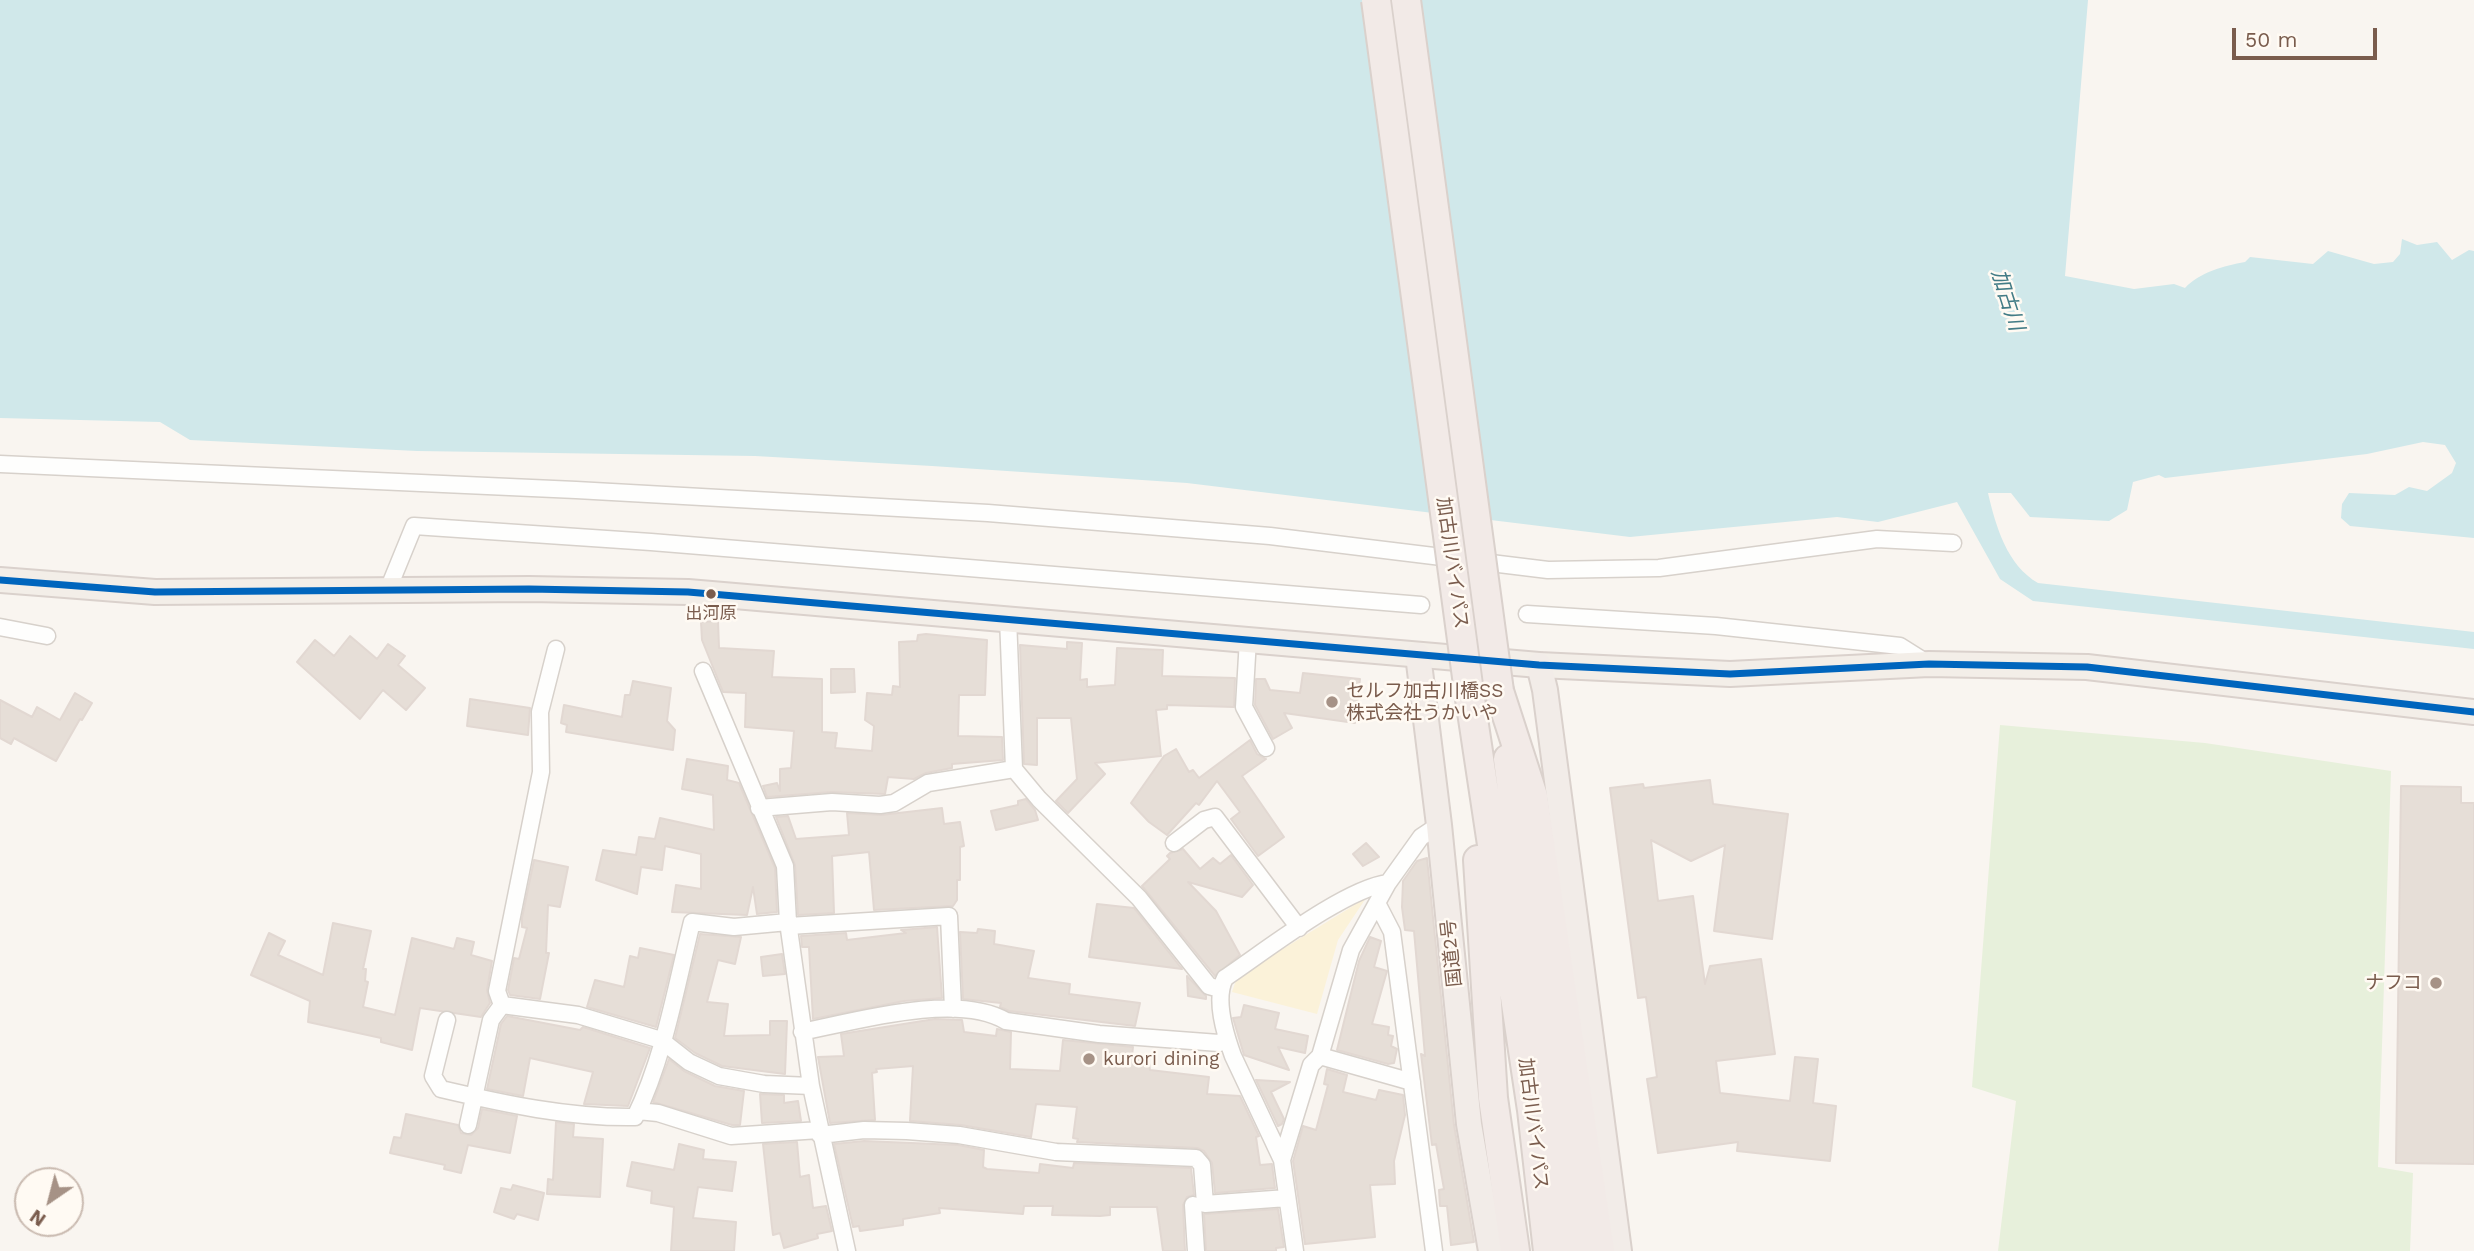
<!DOCTYPE html>
<html>
<head>
<meta charset="utf-8">
<style>
	body { margin:0 }
	#map { position:relative; width:2474px; height:1251px; overflow:hidden; background:#f9f5f0; font-family:"Work Sans",sans-serif }
	canvas { display:block }
	.north { position:absolute; left:14px; top:1167px; width:70px; height:70px; box-sizing:border-box; background:#fffaf3; border:2px solid #cabbb1; border-radius:50%; rotate:215deg; font-size:19px; font-weight:700; line-height:28px; text-align:center; color:#7a5c4d }
	.north::after { content:''; display:block; margin:auto; width:24px; height:32px; background:#a69286; clip-path:polygon(50% 0,100% 100%,50% 72%,0 100%) }
	.scale { position:absolute; left:2232px; top:28px; width:145px; height:32px; box-sizing:border-box; border:4px solid #7a5c4d; border-top:0; padding-left:9px; font-size:21px; line-height:24px; white-space:nowrap; color:#7a5c4d; -webkit-text-stroke:5px #fffaf3; paint-order:stroke }
</style>
</head>
<body>
<div id="map">
<canvas width="2474" height="1251"></canvas>
<div class="north">N</div>
<div class="scale">50 m</div>
</div>
<script>
const ctx = document.querySelector('canvas').getContext('2d');
ctx.lineJoin = 'round';
function paint(path, color) {
  ctx.fillStyle = color;
  ctx.fill(path, 'evenodd');
}
function stroke(path, color, width, dash) {
  ctx.strokeStyle = color;
  ctx.lineWidth = width;
  ctx.lineCap = dash ? 'butt' : 'round';
  ctx.setLineDash(dash || []);
  ctx.stroke(path);
}
function write(font, color, halo, rows, align = 'center') {
  ctx.font = font + ' "Work Sans","Noto Sans JP",sans-serif';
  ctx.lineWidth = 5;
  ctx.setLineDash([]);
  ctx.textBaseline = 'middle';
  ctx.strokeStyle = halo;
  ctx.fillStyle = color;
  for (const [text, x, y, turn = 0] of rows) {
    ctx.save();
    ctx.translate(x, y);
    ctx.rotate((+turn || 0) * Math.PI / 180);
    ctx.textAlign = isNaN(turn) ? turn : align;
    if (halo) ctx.strokeText(text, 0, 0);
    ctx.fillText(text, 0, 0);
    ctx.restore();
  }
}
const green = new Path2D(`
	M2000,725L2205,743L2391,771L2378,1167L2413,1173L2410,1251H1998L2016,1101L1972,1087Z`);
const sand = new Path2D(`
	M1366,898L1338,940L1317,1014L1232,992L1237,977Z`);
const water = new Path2D(`
	M0,0H2088L2065,276L2134,289L2174,284L2185,288C2200,272 2224,266 2245,262L2250,257L2313,264L2328,251L2374,264L2393,262L2400,254L2402,239L2417,245L2437,242L2452,260L2469,250L2474,251V538L2350,526L2341,518L2342,504L2349,493L2395,495L2409,487L2427,491L2452,473L2456,463L2445,445L2423,442L2367,454L2165,478L2159,475L2133,482L2127,510L2109,521L2030,517L2011,493H1988C1996,527 2007,565 2038,583L2474,632V649L2033,601L2000,579L1957,502L1878,522L1837,517L1630,537L1187,483L932,466L755,456L417,451L190,440L160,422L0,418Z`);
const building = new Path2D(`
	M718,621L719,648L774,651L772,677L822,679V732L837,733L835,748L872,751L874,726L865,720L867,693L892,695L893,686L900,687L899,642L917,641L918,635L926,634L987,640L985,695H959L958,736L1002,737L1003,760L952,764V768L926,773L914,779L888,777L885,794L831,792L767,797L763,786L777,783L780,791V769L791,768L794,731L745,727L746,693L723,692L702,640L701,622Z
	M350,636L377,659L388,644L405,656L398,665L425,688L406,710L383,690L360,719L297,662L315,640L334,656Z
	M1067,642L1082,643L1080,680L1087,679V687L1115,685L1117,648L1163,650L1162,676L1235,678L1234,707L1167,705V709L1156,710L1161,756L1095,763L1105,774L1068,813L1056,801L1077,779L1071,718H1037V765L1024,764L1020,645L1067,649Z
	M831,669H854L855,692L831,693Z
	M1303,673L1360,679L1355,723L1284,713L1292,728L1273,739L1255,705L1256,679H1265L1270,690L1300,693Z
	M633,681L671,688L667,721L675,730L673,750L566,732L567,725L561,723L564,705L622,717L625,695H630Z
	M75,693L92,703L82,720L80,719L56,761L14,738L11,744L0,738V700L32,717L37,707L60,720Z
	M470,699L530,708L528,735L467,726Z
	M1250,740L1257,754L1266,759L1242,776L1284,837L1258,856L1231,819L1240,812L1217,781L1199,805L1196,803L1167,835L1149,822L1131,803L1164,756L1176,749L1189,772L1193,770L1199,778Z
	M687,759L728,766L727,780L739,783L775,868L777,912L757,914L753,887L747,915L672,912L676,885L701,889V854L665,846L662,870L641,867L637,894L596,880L603,850L636,855L639,837L655,839L660,818L714,830L713,795L682,789Z
	M1710,780L1713,804L1788,814L1772,939L1714,931L1725,845L1691,861L1651,840L1658,901L1693,896L1705,984L1710,966L1761,959L1775,1054L1716,1061L1720,1093L1790,1101L1795,1057L1818,1059L1813,1103L1836,1106L1830,1161L1737,1151L1738,1142L1658,1153L1647,1079L1657,1077L1646,997L1638,998L1610,788L1643,784L1644,788Z
	M2401,786L2461,787V803H2474V1164L2396,1163Z
	M1026,799L1035,810L1038,820L996,830L991,811L1018,805V801Z
	M942,808L944,824L960,822L964,846L960,847V880H957V900L953,906L874,910L869,852L832,856L834,913L798,915L795,865L776,817L788,816L796,839L849,835L847,813L881,815Z
	M1366,843L1379,857L1363,866L1353,854Z
	M1183,849L1200,869L1213,858L1220,864L1231,855L1253,885L1242,897L1188,882L1216,911L1240,955L1215,976L1142,886L1170,859L1167,856L1170,853Z
	M1427,858L1454,1125L1474,1242L1451,1245L1447,1206H1440L1439,1190L1444,1189L1436,1144L1432,1145L1421,1054L1425,1056L1414,931L1405,930L1402,907L1403,881L1417,861Z
	M534,860L568,867L560,907L548,905L546,953H549L540,999L510,995L508,990L514,958L519,959L527,928L522,927V918Z
	M1097,904L1134,908L1182,969L1089,957Z
	M333,923L371,931L363,969H366L365,981L368,982L363,1007L395,1015L412,938L454,949L457,938L474,942L471,955L492,961L487,990L490,1003L481,1017L420,1008L412,1050L381,1042V1038L308,1022L310,1001L251,975L269,933L285,941L278,955L323,975Z
	M937,927L942,998L904,1001L813,1019L809,947H802L801,936L846,933L847,940L906,933L901,930Z
	M978,929L995,931L994,944L1034,951L1028,978L1070,984L1069,994L1140,1003L1135,1026L1009,1011L1000,1007L1001,1003L963,999L960,932L977,933Z
	M700,934L741,937L735,964L718,960L707,1002L728,1004L724,1036L770,1035V1021H787L785,1074L722,1066L695,1053L675,1038Z
	M1370,937L1381,941L1374,967L1387,971L1372,1024L1389,1027L1388,1035L1393,1036L1391,1046L1397,1049L1394,1063L1388,1064L1337,1050L1359,961Z
	M640,948L674,955L656,1027L587,1007L595,980L624,987L630,956L638,958Z
	M782,954L785,974L763,976L761,957Z
	M1187,976L1206,996V999L1188,996Z
	M1244,1005L1279,1013L1275,1029L1308,1036L1305,1053L1278,1047L1289,1070L1244,1055L1233,1018L1241,1017Z
	M507,1016L580,1030L583,1027L650,1048L628,1106L584,1104L593,1072L530,1058L523,1096L487,1089L501,1024Z
	M935,1019L962,1020L964,1032L996,1036L997,1029L1011,1032L1010,1069L1060,1071L1063,1040L1133,1047L1132,1056L1148,1057L1150,1070L1209,1077L1207,1094L1240,1096L1259,1136L1256,1137L1260,1165L1272,1164L1275,1188L1215,1193L1212,1163L1204,1151L1197,1148L1077,1142L1078,1139L1073,1138L1077,1107L1036,1104L1031,1137L961,1125L910,1121L913,1066L876,1069L877,1072L872,1073L875,1120L830,1123L818,1057L844,1056L841,1034Z
	M669,1059L684,1071L715,1086L744,1091L740,1125H732L653,1102Z
	M1327,1069L1347,1075L1343,1092L1376,1100L1379,1090L1403,1095L1405,1115L1394,1161L1395,1184L1370,1185L1375,1237L1305,1244L1293,1161L1303,1126L1316,1130L1328,1085L1324,1084Z
	M1256,1080L1290,1082L1271,1092L1284,1119L1282,1124L1278,1126Z
	M760,1094L784,1095V1103L798,1101L801,1121L762,1123Z
	M482,1109L517,1116L510,1153L468,1145L461,1173L444,1169L445,1165L390,1153L394,1137L401,1138L406,1114L458,1125L461,1133L471,1135L478,1128Z
	M556,1122L574,1124L573,1137L603,1139L600,1197L547,1194L548,1179L553,1180Z
	M864,1141L958,1145L984,1150L983,1167L987,1169L1039,1173L1040,1164L1073,1168L1074,1163L1191,1168L1194,1195L1187,1197L1183,1205L1185,1251H1163L1157,1207H1110V1215L1100,1216L1052,1215L1053,1206H1024L1023,1214L939,1208L940,1213L903,1219V1225L860,1231L859,1226L853,1227L834,1144Z
	M797,1142L800,1177L809,1175L813,1208L826,1206L832,1231L817,1234L818,1238L784,1248L780,1233L773,1235L772,1227L763,1144Z
	M679,1144L704,1150L703,1159L736,1162L732,1191L698,1187L693,1218L736,1222L734,1251H671L674,1207L651,1203L652,1191L627,1186L632,1162L674,1170Z
	M513,1185L544,1193L538,1220L517,1214L514,1219L494,1212L501,1188L511,1190Z
	M1278,1209L1284,1247L1276,1248V1251H1206L1204,1214Z`);
const minor = new Path2D(`
	M0,464L576,490L988,513L1270,536L1548,570L1659,568L1877,539L1953,543
	M387,592L414,526L651,542L1421,605
	M1527,614L1716,626L1900,646L1927,663
	M1008,618L1014,769L1039,799L1139,898L1209,986L1220,989
	M0,627L47,636
	M1248,639L1244,707L1266,748
	M703,671L785,866L788,922L811,1086L847,1251
	M759,808L832,802L880,805L894,803L928,783L1014,769
	M1174,843L1204,820L1215,817L1299,928
	M1377,903L1392,932L1434,1251
	M789,926L949,916L953,1009
	M502,1005L578,1015L661,1040L689,1062L719,1076L764,1084L811,1086
	M447,1020L433,1076L441,1089C505,1104 569,1118 635,1117C664,1058 676,987 692,922L734,927L788,922
	M802,1032C856,1021 957,992 1006,1021L1099,1034L1219,1043L1227,1039
	M1320,1056L1412,1082
	M638,1111L658,1113L731,1136L819,1130
	M468,1125L491,1020L502,1005L497,991L541,772L540,712L556,649
	M820,1135L864,1130L907,1131L959,1135L1056,1152L1196,1158L1202,1165L1205,1204L1287,1198
	M1282,1160L1233,1056C1225,1034 1214,999 1225,978C1264,952 1344,889 1388,883
	M1193,1205L1196,1251
	M1295,1251L1282,1160L1311,1065L1320,1056L1351,950L1388,883L1421,837L1439,825`);
const primary = new Path2D(`
	M0,580L155,592L529,589L688,592L1539,665L1730,674L1929,664L2087,667L2474,712`);
const trunk = new Path2D(`
	M1418,655L1439,825L1469,1124L1491,1251
	M1539,665L1545,690L1619,1251`);
const motorway = new Path2D(`
	M1499,691L1533,796L1600,1251
	M1469,692L1532,1110L1548,1251
	M1508,759L1572,1251
	M1478,860L1493,1098L1515,1251`);
const motorwayBridge = new Path2D(`
	M1376,0L1469,692
	M1406,0L1499,691`);
const bus1 = new Path2D(`
	M0,580L155,592L529,589L688,592L1539,665L1730,674L1929,664L2087,667L2474,712`);
const markers = [
	[711,594,6,"#7a5c4d"],
	[1332,702,7,"#a69286"],
	[2436,983,7,"#a69286"],
	[1089,1059,7,"#a69286"]
];
const busNames = [
	["出河原",711,614]
];
const streetNames = [
	["加古川バイパス",1452,563,82],
	["国道2号",1452,953,-96],
	["加古川バイパス",1533,1124,83]
];
const poiNames = [
	["セルフ加古川橋SS",1346,691],
	["株式会社うかいや",1346,713],
	["ナフコ",2422,983,"right"],
	["kurori dining",1103,1059]
];
const waterNames = [
	["加古川",2007,300,72]
];
paint(green, '#e7f0db');
paint(sand, '#fbf2d9');
paint(water, '#d0e8ea');
paint(building, '#e6ded7');
stroke(building, '#e2d8d2', 2);
stroke(minor, '#d7d1cb', 19);
stroke(primary, '#dad1cc', 28);
stroke(trunk, '#dad1cc', 28);
stroke(motorway, '#dad1cc', 32);
stroke(minor, '#fefefd', 16);
stroke(primary, '#f3eee8', 24);
stroke(trunk, '#f2ece8', 24);
stroke(motorway, '#f2eae7', 28);
stroke(motorwayBridge, '#dad1cc', 32, []);
stroke(motorwayBridge, '#f2eae7', 28);
stroke(bus1, '#0065bd', 7);
for (const [x, y, r, color] of markers) {
  const dot = new Path2D();
  dot.arc(x, y, r, 0, 2 * Math.PI);
  ctx.fillStyle = color;
  ctx.fill(dot);
  stroke(dot, '#fffaf3', 2.5);
}
write('17px', '#7a5c4d', '#fffaf3', busNames);
write('19px', '#7a5c4d', '#fffaf3', streetNames);
write('19px', '#7a5c4d', '#fffaf3', poiNames, 'left');
write('italic 21px', '#437c86', '#fffaf3', waterNames);
</script>
</body>
</html>
